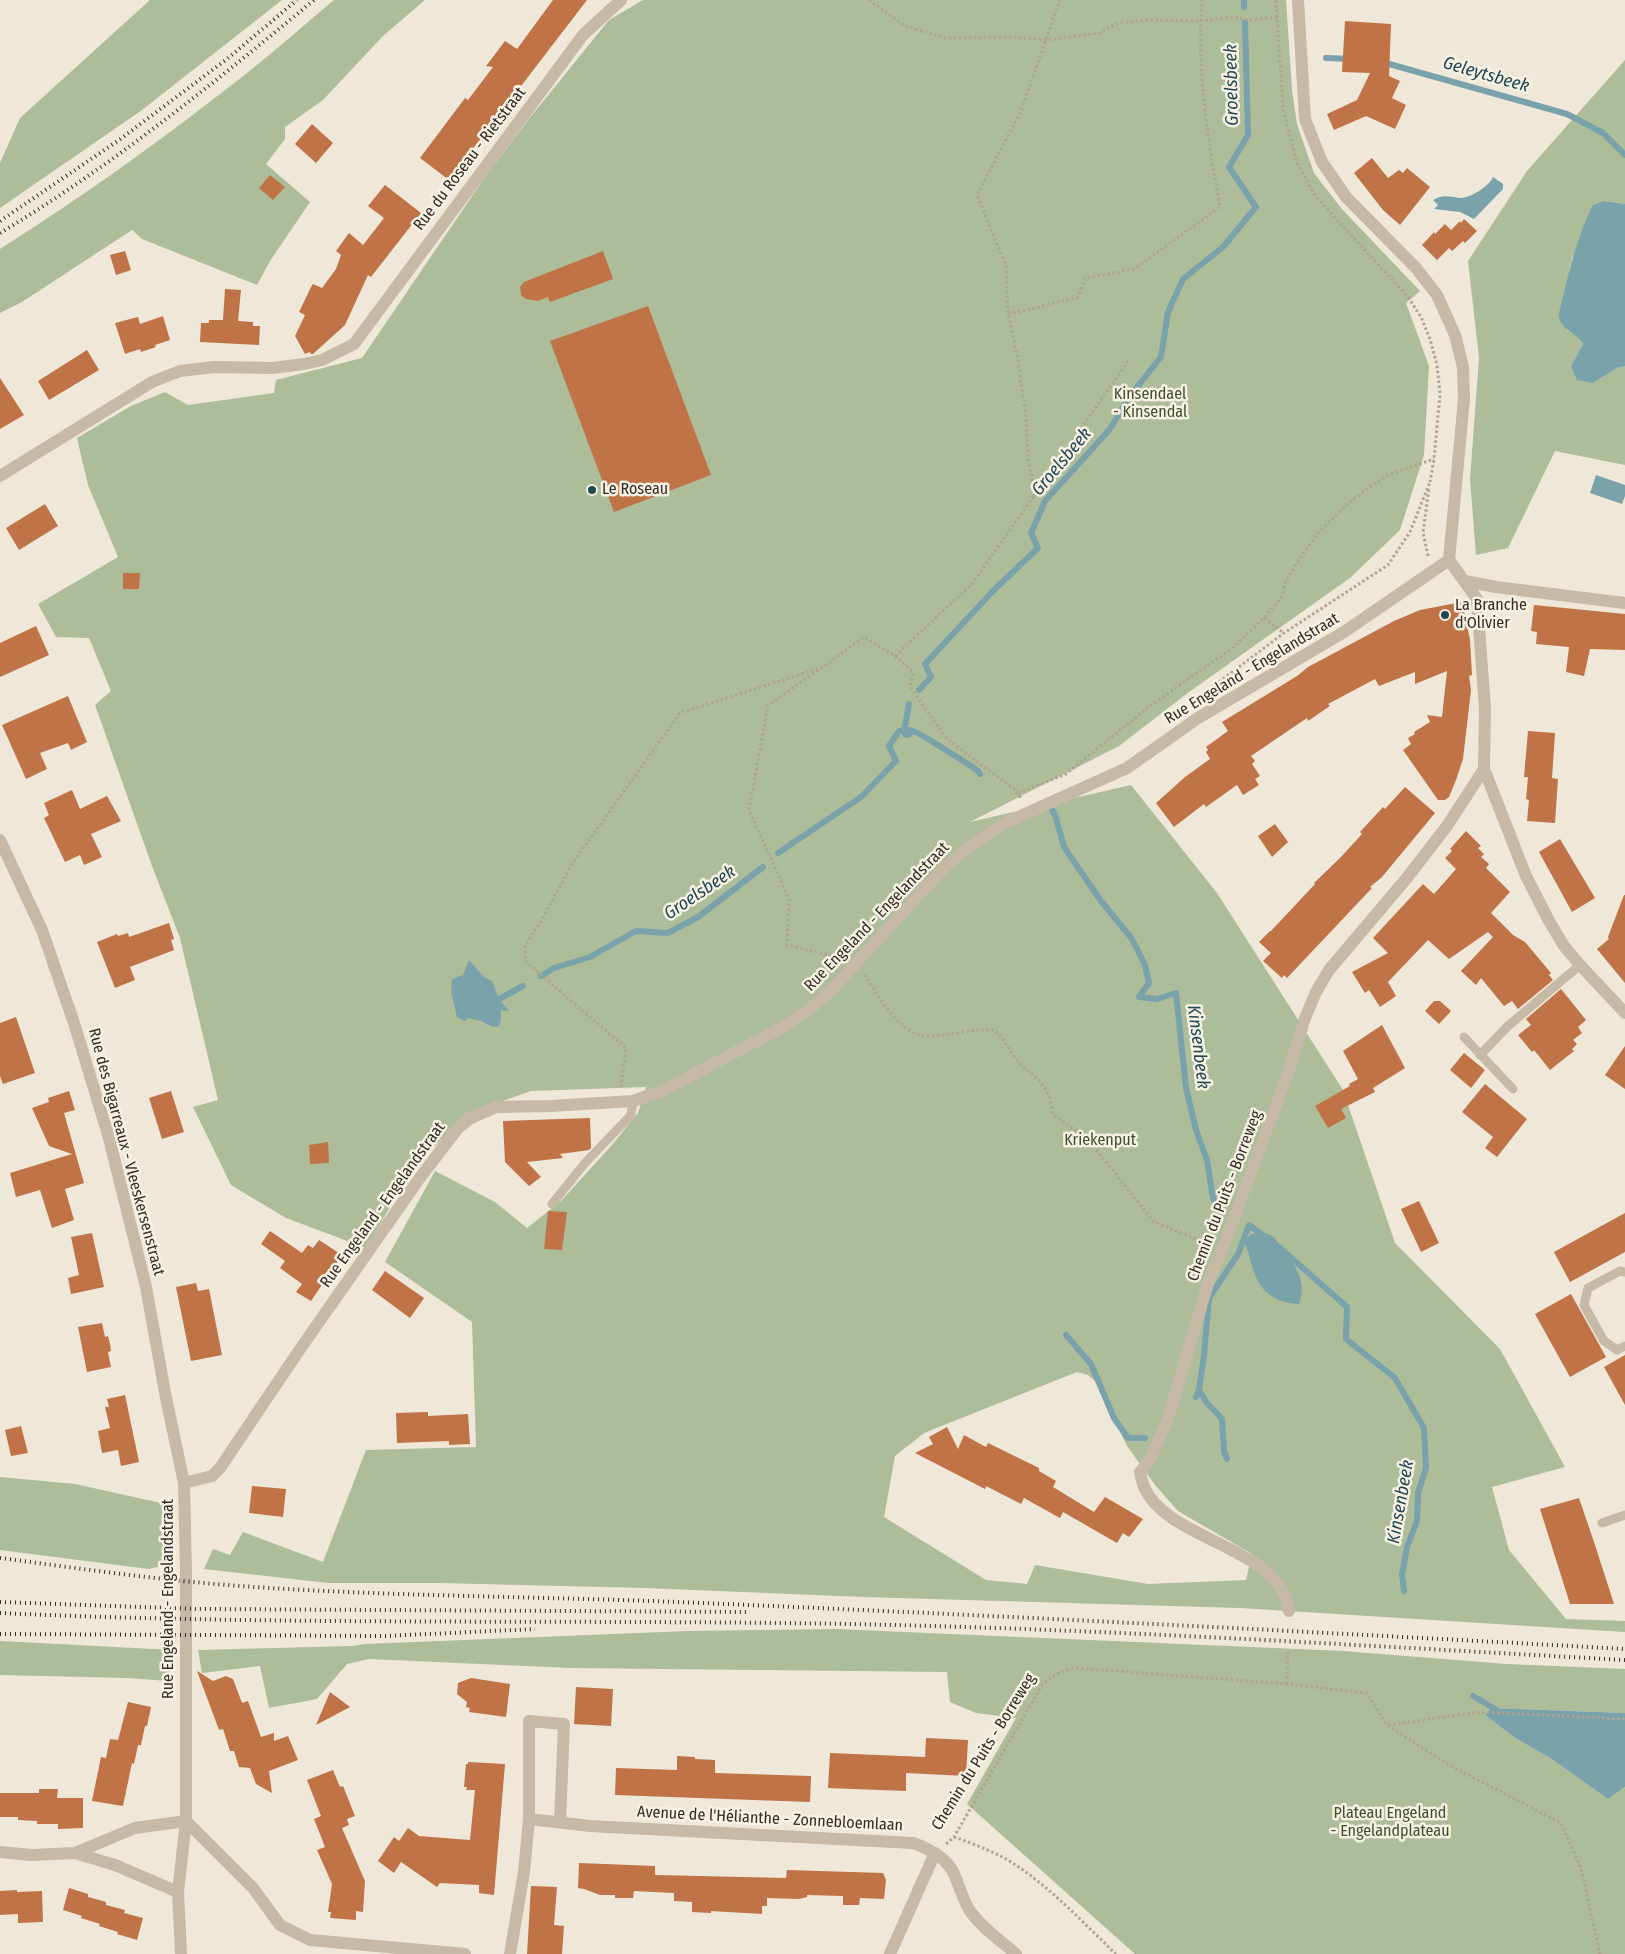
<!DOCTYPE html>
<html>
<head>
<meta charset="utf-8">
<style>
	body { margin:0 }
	canvas { display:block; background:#efe7d8 }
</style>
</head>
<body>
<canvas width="1625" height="1954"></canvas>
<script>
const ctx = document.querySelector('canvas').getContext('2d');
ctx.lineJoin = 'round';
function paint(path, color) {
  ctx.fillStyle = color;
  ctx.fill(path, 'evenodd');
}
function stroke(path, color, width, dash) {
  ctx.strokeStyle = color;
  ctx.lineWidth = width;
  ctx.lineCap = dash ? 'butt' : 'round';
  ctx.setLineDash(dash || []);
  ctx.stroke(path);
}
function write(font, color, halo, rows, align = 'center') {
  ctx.font = font + ' "Fira Sans Condensed",sans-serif';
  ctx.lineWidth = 5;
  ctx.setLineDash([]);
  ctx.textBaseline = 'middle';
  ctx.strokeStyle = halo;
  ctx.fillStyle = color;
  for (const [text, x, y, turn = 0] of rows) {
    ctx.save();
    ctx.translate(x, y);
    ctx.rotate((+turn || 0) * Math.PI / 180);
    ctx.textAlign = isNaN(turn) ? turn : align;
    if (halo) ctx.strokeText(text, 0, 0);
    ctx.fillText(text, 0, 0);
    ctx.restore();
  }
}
const green = new Path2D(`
	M150,0H282L142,110L0,208V163L20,118Z
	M334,0H425L383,36L323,100L285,127V139L266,164L310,202L270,261L257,285L142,239L132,230L22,302L0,313V249C79,199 155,145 229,87C265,60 299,29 334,0Z
	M643,0H1286L1292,90L1297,124L1314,173L1341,208L1420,291L1406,303L1429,366L1424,455L1400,530L1350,578L1189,692L1119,746L970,822L1131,785L1217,893L1343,1090L1395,1243L1500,1349L1565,1467L1492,1487L1509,1550L1566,1619L1625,1621V1632L1240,1608L863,1597L646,1588L439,1583H328L204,1569L213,1549L230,1555L243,1532L323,1562L366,1450L476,1447L472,1322L385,1262L435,1171L495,1202L527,1228L561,1201L611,1146L638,1113L646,1087L531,1091L466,1114L411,1171L366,1248L286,1218L231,1185L193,1107L218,1100L180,938L152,866L95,705L111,691L89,638L56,637L38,604L118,557L88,485L77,438L131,406L165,392L188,405L274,393L276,380L362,358L485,177L528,120L609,20ZM1077,1372L1088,1375L1096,1382L1127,1446L1155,1485L1178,1511L1252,1554L1246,1580L1148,1584L1035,1565L1027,1584L986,1580L884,1517L895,1456L924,1433Z
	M1625,60V204L1604,201L1572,258L1569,271L1567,330L1580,338L1583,344L1571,366L1593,383L1617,368L1625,366V465L1555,451L1508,548L1476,555L1470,479L1479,358L1468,261L1527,171Z
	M0,1477L75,1484L170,1505L166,1565L149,1569L0,1550Z
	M836,1629L1343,1651L1507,1664L1625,1669V1713L1491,1708L1485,1715L1515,1738L1550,1758L1608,1799L1625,1787V1954H1135L967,1804L1016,1718L976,1713L950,1702L947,1672L570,1668L369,1659L347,1664L317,1699L269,1708L260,1666L202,1673L198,1650L352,1646L365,1644L688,1631Z
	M0,1641L173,1650L169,1681L127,1678L0,1675Z`);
const water = new Path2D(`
	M1493,177L1503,184V189L1474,219L1460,212L1434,209L1438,205L1433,200C1443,194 1449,197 1461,198C1470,198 1490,186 1493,177Z
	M1604,201L1625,204V366L1617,368L1593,383L1577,380L1571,366L1583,344C1578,333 1561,331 1559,316C1559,309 1563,299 1564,293C1571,262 1579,233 1593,205Z
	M1596,475L1625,485V496L1622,504L1590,493Z
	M469,960L484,977L492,981L499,999L509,1011L501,1010V1020L499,1026L493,1027L481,1021L468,1018L465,1021L457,1017L451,992L452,979L463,975Z
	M1252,1234C1257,1234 1263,1233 1268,1234C1275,1237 1280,1245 1284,1251C1297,1268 1307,1283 1299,1304C1279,1303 1263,1295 1255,1275C1251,1265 1250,1255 1245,1244L1248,1237Z
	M1491,1708L1625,1713V1787L1608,1799L1550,1758L1515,1738L1485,1715Z`);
const stream = new Path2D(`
	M1244,0V7
	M1326,58L1350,59
	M1382,62L1567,114L1603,133L1625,155
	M919,690L931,677L925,664L993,591L1038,548L1031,533L1045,501L1110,429L1129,397L1161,357L1168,312L1183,279L1223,247L1256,207L1229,167L1248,135L1245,22
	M909,704L904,732L906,735L910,734V730C917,730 967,764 977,770L980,774
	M1051,808L1055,815L1064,847L1101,901L1132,939L1145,965L1149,983L1139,997L1157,999L1176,993L1186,1088L1196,1130L1207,1160L1213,1199L1222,1205
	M778,853L861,797L896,761L889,746L899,731L905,729
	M541,976L554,968L590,957L636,931L668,933L698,917L763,867
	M499,999L523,986
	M1280,1248L1347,1307L1346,1339L1395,1378L1424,1428L1426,1468L1418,1493L1417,1521L1407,1547L1402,1575L1404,1591
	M1066,1335L1091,1364L1114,1418L1128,1438H1145
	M1199,1390L1207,1403L1222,1419L1224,1452L1227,1459
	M1196,1397L1199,1390L1204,1355L1209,1298L1238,1254L1249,1225L1268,1239
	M1473,1696L1497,1710`);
const building = new Path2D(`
	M553,0H587L449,180L420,158L465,98L468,100L493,67L486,66L505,41L517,49Z
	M1345,21L1391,24L1389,76L1400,81L1392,98L1406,105L1395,129L1366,116L1334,130L1327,114L1357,100L1370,73L1342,72Z
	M312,124L333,143L316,163L295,144Z
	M1372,158L1388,178L1399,170L1403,173L1407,168L1430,187L1400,225L1383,210L1354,173Z
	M270,175L285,187L273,200L259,188Z
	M385,185L421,213L371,277L368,275L345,325L313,354H311L310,352L305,354L295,336L305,315L299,312L311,287L313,284L322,288L336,269L341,255L336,251L349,233L363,245L384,218L368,206Z
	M1464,219L1477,231L1465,243L1463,241L1452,251L1449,248L1437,260L1422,245L1434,232L1435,234L1445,224L1451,230L1460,221L1461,223Z
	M125,251L131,270L116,275L110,255Z
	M603,251L613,279L550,302L548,297L538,301L526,299L521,295L520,287L524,282Z
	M225,289L241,290L238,321L253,322V326H260L259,345L200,342L201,323H209V320H223Z
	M648,306L711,475L614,512L550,341Z
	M163,316L170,340L155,345L156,347L141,352L140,349L125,354L115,323L138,317L140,324Z
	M87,350L99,370L49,400L38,381Z
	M0,378L24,415L0,429Z
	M45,504L58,526L19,550L6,528Z
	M123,573H140L139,589H123Z
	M1462,602L1470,640L1472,675L1469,676L1471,690L1463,759L1456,780L1449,797L1445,800H1438L1403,750L1411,744L1408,738L1415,734L1414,732L1430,722L1427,715L1442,717L1447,671L1415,684V672L1379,686L1375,679L1328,704L1330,706L1308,721L1307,718L1251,756L1255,761L1252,764L1260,776L1255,779L1259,785L1243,795L1237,785L1206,807L1204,804L1174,827L1156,803L1185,777L1210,759L1206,752L1208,750L1206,747L1228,731L1222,722L1297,676L1308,667L1394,621L1420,610Z
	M1534,605L1625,614V650L1590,649L1584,676L1566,672L1569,647L1536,644L1537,632L1531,631Z
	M36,626L49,655L0,677V643Z
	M68,696L87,742L71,750L68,743L40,753L47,769L26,779L2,725Z
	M1528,731L1555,733L1552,778L1558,779L1555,823L1527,821L1529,800L1526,799L1528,777H1524Z
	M1405,787L1435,813L1382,877L1370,887L1372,888L1287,978L1284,975L1282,978L1263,961L1271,953L1259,942L1270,931H1271L1315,884L1314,883L1340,858L1362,834L1360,832L1383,807L1385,809Z
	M72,790L80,809L107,796L121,821L91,834L102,857L84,865L80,855L65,862L44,818L49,815L44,803Z
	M1275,824L1288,842L1272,857L1258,836Z
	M1466,831L1481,846L1478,848L1484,854L1481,857L1489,864L1486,868L1510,892L1491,913L1513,935L1525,942L1551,973L1549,975L1553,980L1518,1009L1512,1001L1504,1006L1481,978L1476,985L1461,971L1493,937L1488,932L1449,959L1428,940L1388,982L1396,996L1380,1007L1369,990L1365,993L1352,972L1388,953L1373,938L1423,884L1434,894L1456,869L1445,858L1452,851L1450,849Z
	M1560,839L1595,898L1572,912L1539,852Z
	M1624,895H1625V983L1597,949L1609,939L1608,937Z
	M169,923L174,939L171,940L174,950L130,967L135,980L115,988L97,942L117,934L118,936L128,933L129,937Z
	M1561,989L1586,1020L1578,1027L1582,1033L1573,1040L1577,1044L1572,1049L1574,1051L1550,1070L1534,1050L1532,1052L1518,1035L1531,1025L1526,1019Z
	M1434,1001H1440L1451,1011L1439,1024L1425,1011Z
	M16,1017L35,1073L3,1084L0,1076V1023Z
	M1382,1025L1405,1068L1373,1088L1375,1092L1341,1109L1346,1118L1328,1128L1315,1106L1350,1086L1349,1084L1358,1079L1343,1051Z
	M1625,1046V1089L1605,1075Z
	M1464,1053L1485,1070L1471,1088L1450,1070Z
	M1485,1084L1527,1119L1497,1157L1485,1148L1493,1137L1462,1112Z
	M69,1091L75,1110L64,1113L84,1183L65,1189L74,1220L52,1228L40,1190L16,1197L10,1173L72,1154L49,1146L32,1108L49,1102L48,1098Z
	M171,1091L184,1132L162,1139L149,1098Z
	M590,1118L591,1148L589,1150L560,1154L563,1158L527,1162L541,1177L529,1186L505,1162L503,1121Z
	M328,1142L329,1163L310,1164L309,1145Z
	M1419,1201L1439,1243L1421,1252L1401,1209Z
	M548,1211L567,1212L562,1250L544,1249Z
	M1625,1213V1252L1570,1282L1554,1252Z
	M270,1231L302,1253L308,1245L313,1248L319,1240L342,1255L311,1301L296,1292L302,1284L280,1268L285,1261L261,1244Z
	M92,1233L104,1287L71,1294L68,1278L79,1275L71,1237Z
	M385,1271L424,1298L410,1318L372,1290Z
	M196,1283L198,1291L209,1289L222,1355L191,1361L176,1287Z
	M1571,1294L1606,1357L1570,1377L1535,1314Z
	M102,1323L105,1337L108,1336L110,1344L111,1351L108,1352L111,1367L87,1372L78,1327Z
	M1625,1355V1405L1604,1367Z
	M125,1395L139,1462L121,1466L118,1450L102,1453L98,1431L110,1428L105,1407H109L107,1399Z
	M428,1412V1416L468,1414L470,1444L449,1445V1441L397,1443L396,1413Z
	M21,1426L28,1453L11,1456L5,1430Z
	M947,1427L958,1449L964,1435L986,1447L988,1443L1039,1468V1471L1056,1481L1053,1487L1094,1512L1105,1497L1143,1519L1129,1537L1123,1533L1117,1543L1063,1512L1060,1518L1024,1498L1021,1504L986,1486L985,1489L915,1453L933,1444L929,1437Z
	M252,1486L286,1489L283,1517L249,1513Z
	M1579,1498L1595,1545L1614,1604H1570L1540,1509Z
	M197,1671L213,1681L226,1676L233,1679L242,1703L248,1701L261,1737L274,1733V1741L288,1736L298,1760L269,1771L272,1793L256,1784L250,1768L239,1767L234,1751H230L223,1729L219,1730Z
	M471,1678L510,1684L506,1717L469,1712L470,1708L466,1707L467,1702L457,1694L458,1683Z
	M576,1687L613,1689L611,1726L574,1724Z
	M330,1692L350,1707L316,1725Z
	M128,1702L151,1707L147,1726H145L141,1745H138L134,1764L132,1763L123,1806L92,1801L101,1757L106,1758L110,1739L118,1740Z
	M926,1738L968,1740L966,1776L906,1773V1791L828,1788L830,1753L925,1757Z
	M677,1756L695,1757V1759L715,1760V1773L811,1776L810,1802L615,1795L616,1768L677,1770Z
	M468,1762L505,1764L494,1895L479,1893V1885L440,1883L437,1887L401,1862L394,1873L378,1861L394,1837L399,1841L408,1828L419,1836L470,1840L475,1790H466L467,1787H464L466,1764H468Z
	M333,1770L340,1787L343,1786L355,1816L347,1819L349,1825L342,1828L365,1881L363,1912L356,1911V1920L330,1918L331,1912H328L332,1884L317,1850L325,1847L314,1819L321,1816L307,1780Z
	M39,1789H58L57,1798H83V1828L58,1829V1824H37V1821L18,1820V1817H0V1793H39Z
	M579,1863L655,1866V1875L786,1878L787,1870L883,1873L886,1880L884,1899L860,1898L859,1905H843V1896L807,1895V1897L799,1899L767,1898V1906H762V1914L711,1911V1913L692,1912V1902L674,1901V1893L634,1891L633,1898H615V1895H600L584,1889L578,1888Z
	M531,1886L557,1887L554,1925L564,1926L562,1954H527Z
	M69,1888L88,1894V1897L106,1902V1905L125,1910L124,1913L143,1918L137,1940L117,1934L118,1932L99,1926L100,1924L81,1918L82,1916L63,1910Z
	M17,1890V1892L42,1891L43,1922L18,1923V1914L0,1915V1891Z`);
const path = new Path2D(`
	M869,0L905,26L945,38L1012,37L1047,40L1100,33L1118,23L1147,20L1200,21L1233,17L1249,20L1277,17
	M1276,0L1283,109L1297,163L1316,197L1408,297L1421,317L1430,339L1437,365L1440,394L1434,459L1430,482
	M1008,313L1019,312L1078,297L1085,278L1134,269L1220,207C1208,140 1196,68 1202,0
	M1035,496L1028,457L1026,417L1017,354L1008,313L1006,266L977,195L1020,113L1060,0
	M1428,556L1423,532L1429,488
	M1264,618L1284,633
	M895,656L972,584L1129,360
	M818,670L768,705L749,810L789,899L787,945L832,956L843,954
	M1203,694L1284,633L1388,565L1410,532L1430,482
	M1018,793L1066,774L1150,706L1230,650L1264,618L1281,598L1286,581L1302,555L1320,531L1345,506L1368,488L1390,474L1434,459
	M865,975C878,995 898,1034 926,1036C949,1037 971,1028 995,1030C1003,1038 1007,1046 1013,1055C1032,1080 1049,1078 1053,1115L1086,1137L1154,1222L1194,1238L1208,1241
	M621,1087L626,1048L526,962L525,946L543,918L572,864L680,713L823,667L864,637L895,656L913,672L910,687L947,739L1014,789L1021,798
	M1287,1684L1288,1650
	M1388,1725L1480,1712L1625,1719
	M954,1837C971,1843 990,1850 1006,1859C1048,1884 1082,1922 1116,1954
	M946,1844L954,1837L1042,1685C1053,1675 1062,1670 1076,1668L1287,1684L1366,1693L1387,1725L1449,1765L1561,1823L1581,1868L1600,1954`);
const service = new Path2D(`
	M1464,1037L1513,1089
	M1480,1055L1508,1026L1580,965
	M552,1204L585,1163L631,1115L633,1101
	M1625,1272L1620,1271L1588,1288L1584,1305L1604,1341L1617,1350L1625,1346
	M1602,1523L1625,1515`);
const minor = new Path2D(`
	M1298,0L1305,119L1322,162L1346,197L1416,268L1437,295L1455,335L1463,367L1464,399L1449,560
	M0,476L152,382L180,371L214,367L273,368L304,364L322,360L354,344L583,35L621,0
	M1449,560L1477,599L1485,709L1484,769L1526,876L1549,921L1564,946L1580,965L1625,1013
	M1465,581L1496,587L1625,603
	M0,840L42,930L74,1023L109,1138L146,1287L166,1398L184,1483L186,1571V1821L253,1888L280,1925L310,1940L465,1954
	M184,1483L212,1476L220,1468L298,1352L419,1179L458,1128L471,1118L496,1107L550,1106L633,1101L662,1091L787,1025L811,1008L833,988L944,868L970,846L1005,823L1127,768L1198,718L1344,632L1449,560
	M1289,1611C1281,1546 1168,1542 1144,1487C1142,1482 1141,1477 1140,1472L1149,1461L1167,1422L1209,1280L1224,1245L1288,1073L1305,1018L1316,992L1329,970L1406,879L1447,826L1484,769
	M529,1819V1721L564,1724L560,1822
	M0,1852L32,1855L75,1853L115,1865L178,1892
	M75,1853L135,1828L186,1821L178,1892L181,1954
	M510,1954L524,1872L529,1819L590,1826L913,1843C930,1849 948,1858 955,1876C960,1888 963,1900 970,1911C982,1928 1001,1941 1016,1954
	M890,1954L935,1853`);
const rail = new Path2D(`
	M0,221L119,140L227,59L297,0
	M0,233C112,166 214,83 314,0
	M0,1558C76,1568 151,1579 227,1585C385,1597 544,1596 702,1603C1010,1616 1317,1632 1625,1649
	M0,1602L198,1609L750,1612
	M0,1613C283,1626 566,1619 850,1624C1108,1629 1367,1646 1625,1660
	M0,1634L385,1636L535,1629`);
const markers = [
	[592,490,5,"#1e4751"],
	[1445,615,5,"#1e4751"]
];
const streetNames = [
	["Rue du Roseau - Rietstraat",470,159,-53],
	["Rue Engeland - Engelandstraat",1252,669,-31],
	["Rue Engeland - Engelandstraat",877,917,-46],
	["Rue des Bigarreaux - Vleeskersenstraat",126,1152,75],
	["Chemin du Puits - Borreweg",1225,1196,-69],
	["Rue Engeland - Engelandstraat",383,1205,-54],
	["Rue Engeland - Engelandstraat",169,1599,-90],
	["Chemin du Puits - Borreweg",984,1752,-58],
	["Avenue de l'Hélianthe - Zonnebloemlaan",770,1819,3]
];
const parkNames = [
	["Kinsendael",1150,395],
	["- Kinsendal",1150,413],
	["Kriekenput",1100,1141],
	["Plateau Engeland",1390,1814],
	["- Engelandplateau",1390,1832]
];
const poiNames = [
	["Le Roseau",602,490],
	["La Branche",1455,606],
	["d'Olivier",1455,624]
];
const waterNames = [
	["Geleytsbeek",1486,75,16],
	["Groelsbeek",1232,85,-91],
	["Groelsbeek",1062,462,-50],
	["Groelsbeek",700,893,-34],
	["Kinsenbeek",1198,1047,83],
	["Kinsenbeek",1401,1502,-80]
];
paint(green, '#adbd99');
paint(water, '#79a2ab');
stroke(stream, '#79a2ab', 6);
paint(building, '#bf7347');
stroke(path, '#b2a390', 3, [2.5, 2.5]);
stroke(service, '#c6b9a5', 9);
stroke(minor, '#c6b9a5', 12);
stroke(rail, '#332c26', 4, [1, 4]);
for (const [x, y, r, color] of markers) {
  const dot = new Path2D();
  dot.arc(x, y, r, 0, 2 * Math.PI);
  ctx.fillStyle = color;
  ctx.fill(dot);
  stroke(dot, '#f7f1e4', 2);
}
write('16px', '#332c26', '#f7f1e4', streetNames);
write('16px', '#3d4f2b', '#f7f1e4', parkNames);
write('16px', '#332c26', '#f7f1e4', poiNames, 'left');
write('italic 18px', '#1e4751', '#f7f1e4', waterNames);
</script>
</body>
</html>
